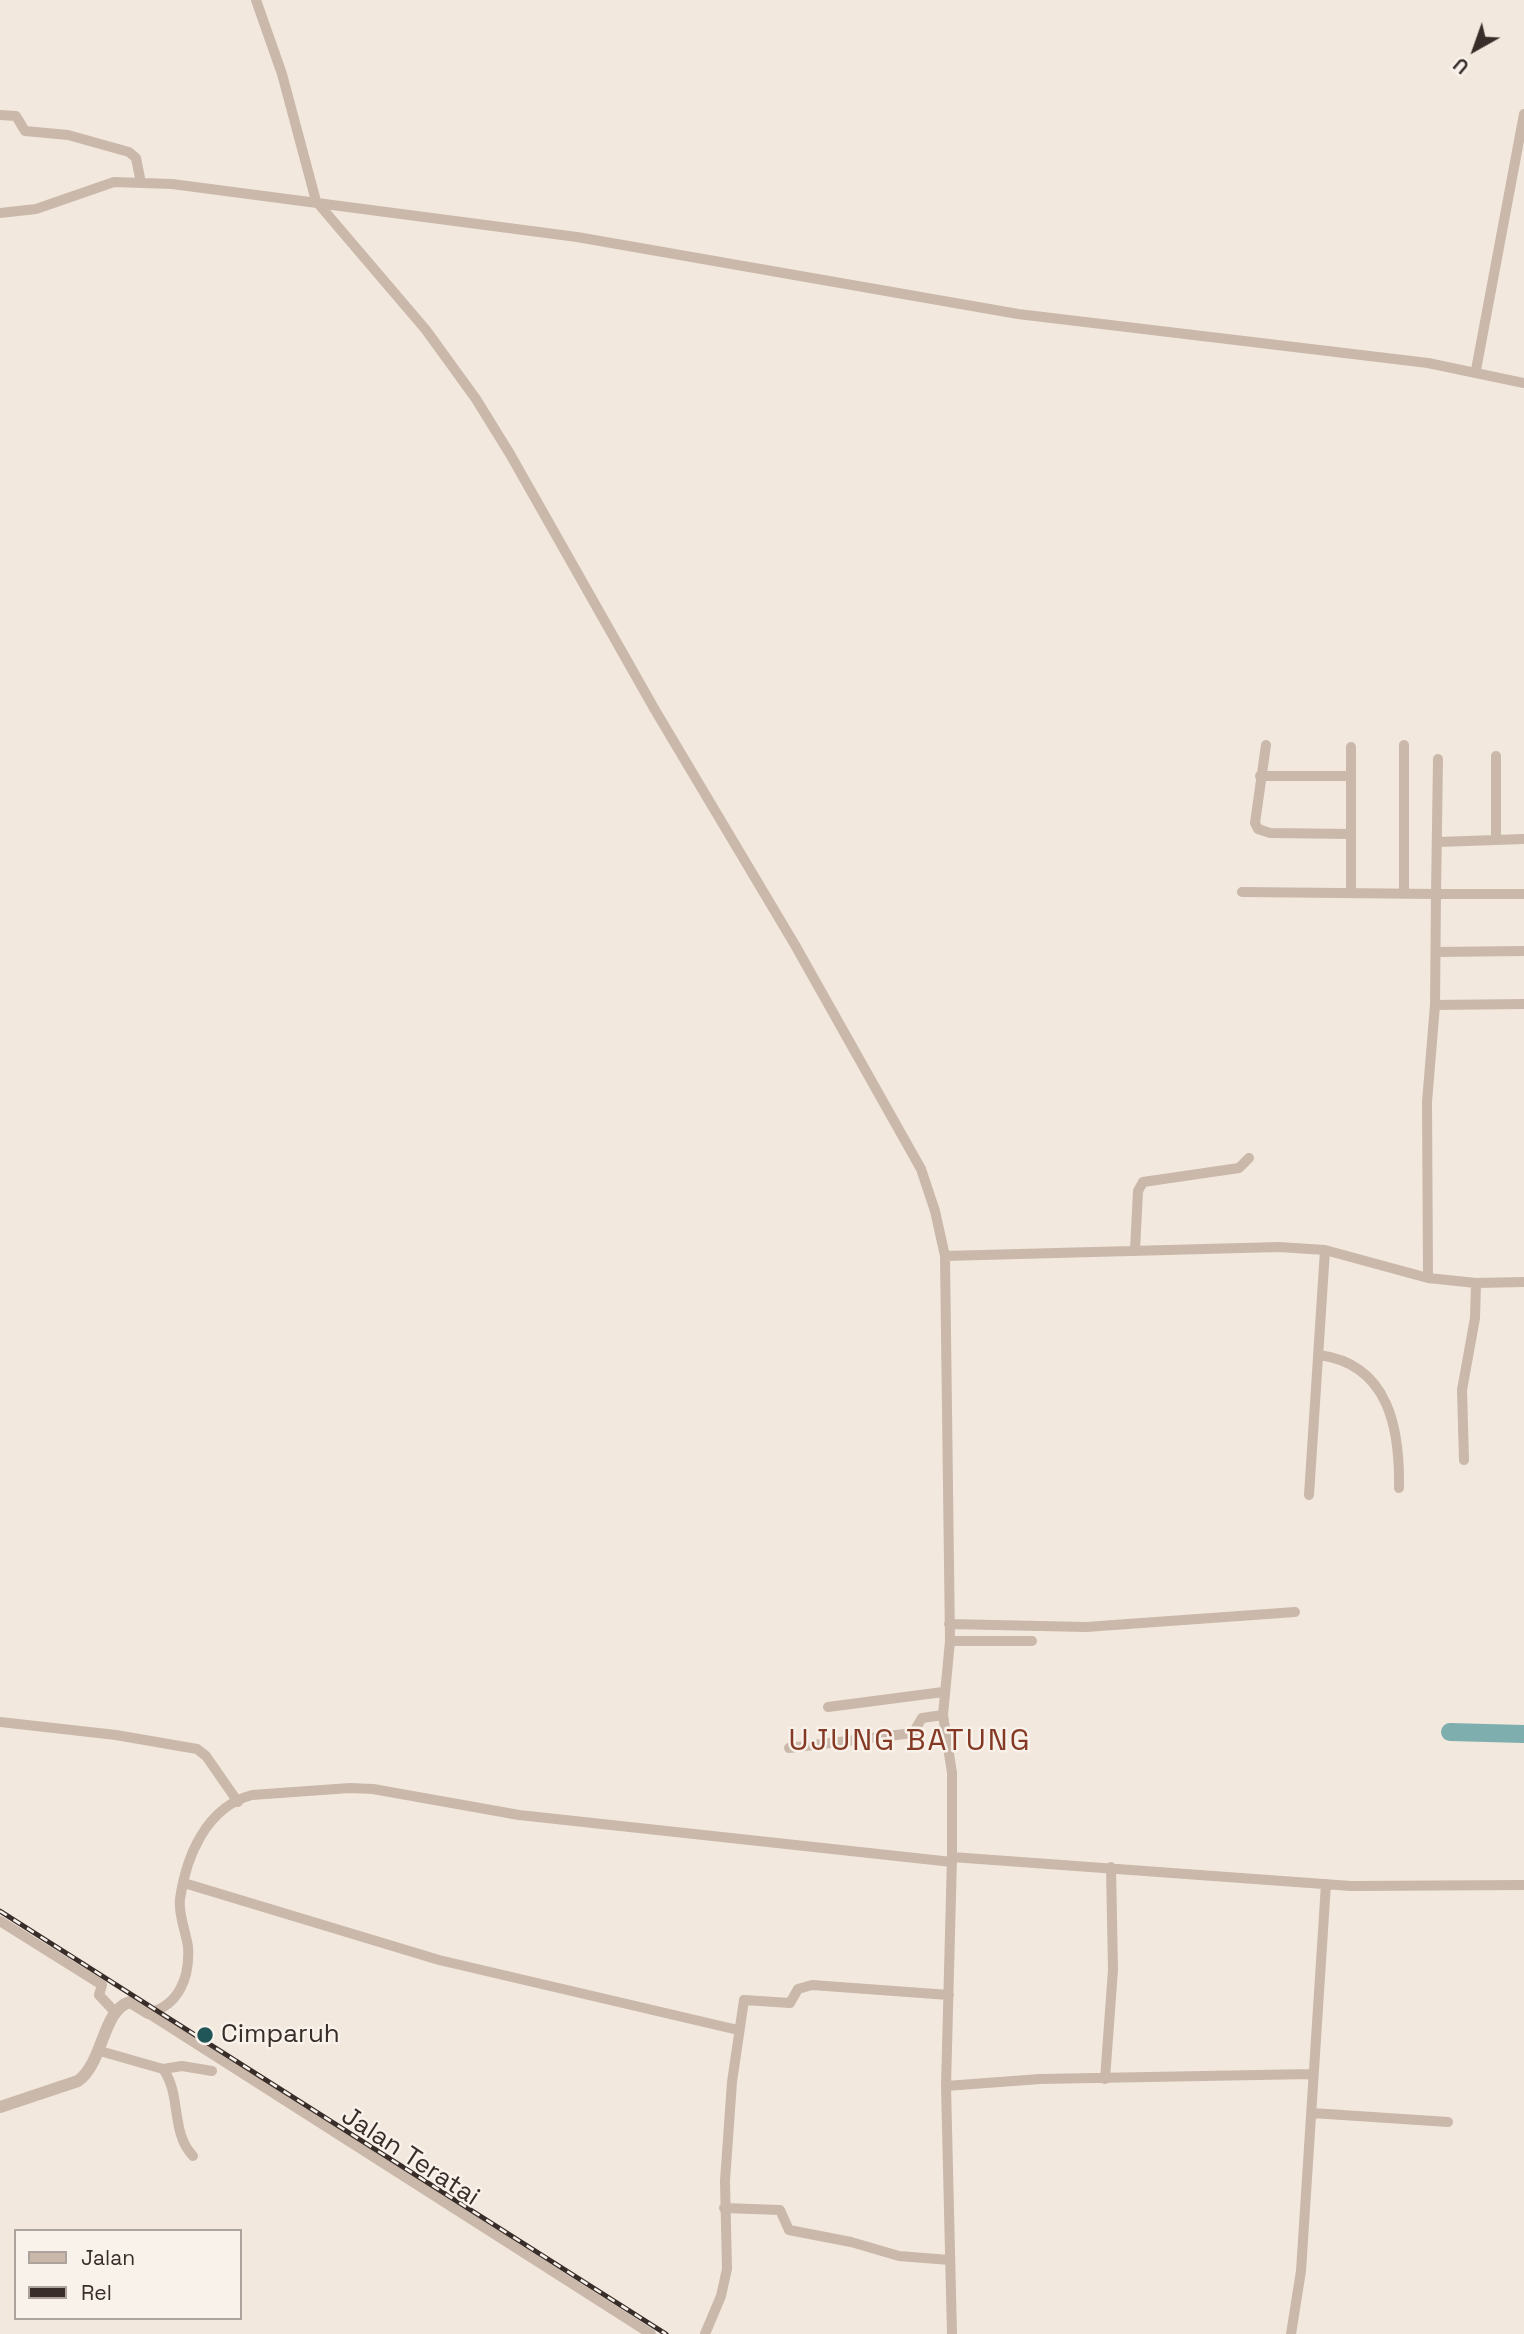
<!DOCTYPE html>
<html>
<head>
<meta charset="utf-8">
<style>
	body { margin:0 }
	#map { position:relative; width:1524px; height:2334px; overflow:hidden; background:#f2e8de; font-family:"Space Grotesk",sans-serif }
	canvas { display:block }
	.legend { position:absolute; left:14px; top:2229px; width:228px; height:91px; box-sizing:border-box; background:#f9f2eb; border:2px solid #aca39d; margin:0; padding:9px 12px; list-style:none; font-size:21px; color:#382d29 }
	.legend li { display:flex; align-items:center; gap:14px; height:35px }
	.legend b { width:35px; border:2px solid #aca39d }
	.north { position:absolute; left:1440px; top:14px; width:70px; height:70px; -webkit-text-stroke:5px #f9f2eb; paint-order:stroke; rotate:220deg; font-size:19px; font-weight:700; line-height:28px; text-align:center; color:#382d29 }
	.north::after { content:''; display:block; margin:auto; width:24px; height:32px; background:#382d29; clip-path:polygon(50% 0,100% 100%,50% 72%,0 100%) }
</style>
</head>
<body>
<div id="map">
<canvas width="1524" height="2334"></canvas>
<ul class="legend">
<li><b style="height:9px;background:#cab8aa"></b>Jalan</li>
<li><b style="height:9px;background:#382d29"></b>Rel</li>
</ul>
<div class="north">U</div>
</div>
<script>
const ctx = document.querySelector('canvas').getContext('2d');
ctx.lineJoin = 'round';
function stroke(path, color, width, dash) {
  ctx.strokeStyle = color;
  ctx.lineWidth = width;
  ctx.lineCap = dash ? 'butt' : 'round';
  ctx.setLineDash(dash || []);
  ctx.stroke(path);
}
function write(font, color, halo, rows, align = 'center') {
  ctx.font = font + ' "Space Grotesk",sans-serif';
  ctx.lineWidth = 5;
  ctx.setLineDash([]);
  ctx.textBaseline = 'middle';
  ctx.strokeStyle = halo;
  ctx.fillStyle = color;
  for (const [text, x, y, turn = 0] of rows) {
    ctx.save();
    ctx.translate(x, y);
    ctx.rotate((+turn || 0) * Math.PI / 180);
    ctx.textAlign = isNaN(turn) ? turn : align;
    if (halo) ctx.strokeText(text, 0, 0);
    ctx.fillText(text, 0, 0);
    ctx.restore();
  }
}
const river = new Path2D(`
	M1450,1732L1524,1734`);
const minor = new Path2D(`
	M256,0L282,74L316,201L426,330L476,399L510,454L655,710L795,945L921,1169L935,1211L945,1256
	M0,115L16,116L25,131L68,135L129,152L136,158L141,183
	M0,213L36,209L114,182L172,184L577,237L1018,314L1428,363L1524,383
	M1476,370L1524,114
	M1266,745L1255,823L1258,829L1270,833L1351,834
	M1351,747V893
	M1260,776H1351
	M1496,840V756
	M1438,842L1524,839
	M1242,892L1436,894L1438,759
	M1404,894V745
	M1436,952L1524,951
	M1435,1005L1524,1004
	M1135,1250L1138,1191L1143,1182L1239,1168L1249,1158
	M1428,1278L1427,1102L1435,1005L1436,894H1524
	M1319,1355C1389,1364 1400,1429 1399,1488
	M1464,1460L1462,1390L1475,1318L1476,1283
	M1309,1495L1325,1250
	M949,1624L1086,1627L1295,1612
	M950,1641H1032
	M828,1707L943,1692
	M0,1722L116,1735L197,1749L206,1756L238,1802
	M789,1748L913,1733L922,1718L943,1715
	M952,1857L1351,1886L1524,1885
	M184,1883L439,1960L738,2030
	M0,1921L102,1985L99,1995L114,2011
	M148,2013C179,2006 190,1977 188,1947C186,1932 178,1914 180,1899C186,1857 206,1807 252,1795L350,1788L373,1789L519,1815L952,1862
	M148,2013L651,2334
	M100,2051L163,2069C182,2095 170,2132 193,2156
	M163,2069L182,2066L212,2071
	M1105,2079L1113,1970L1111,1867
	M946,2086L1040,2079L1312,2074
	M1312,2113L1448,2122
	M724,2208L780,2210L789,2230L851,2242L899,2256L950,2260
	M705,2334L721,2296L727,2269L725,2181L732,2082L744,2000L790,2003L798,1989L812,1985L949,1995
	M952,2334L946,2086L952,1857V1773L943,1715L950,1641L945,1256L1279,1247L1325,1250L1428,1278L1476,1283L1524,1282
	M1291,2334L1301,2271L1326,1884`);
const tertiary = new Path2D(`
	M0,2107L78,2081C104,2062 102,2010 130,2002L148,2013`);
const rail = new Path2D(`
	M0,1911L666,2334`);
const markers = [
	[205,2035,9,"#205658"]
];
const poiNames = [
	["Cimparuh",221,2035]
];
const streetNames = [
	["Jalan Teratai",410,2157,33]
];
const quarterNames = [
	["UJUNG BATUNG",910,1742]
];
stroke(river, '#7eaeae', 18);
stroke(minor, '#cab8aa', 10);
stroke(tertiary, '#cab8aa', 12);
stroke(rail, '#382d29', 5);
stroke(rail, '#f9f2eb', 2.5, [8]);
for (const [x, y, r, color] of markers) {
  const dot = new Path2D();
  dot.arc(x, y, r, 0, 2 * Math.PI);
  ctx.fillStyle = color;
  ctx.fill(dot);
  stroke(dot, '#f9f2eb', 2.5);
}
write('26px', '#382d29', '#f9f2eb', poiNames, 'left');
write('26px', '#382d29', '#f9f2eb', streetNames);
ctx.letterSpacing = '2px';
write('30px', '#843925', '#f9f2eb', quarterNames);
ctx.letterSpacing = '0px';
</script>
</body>
</html>
